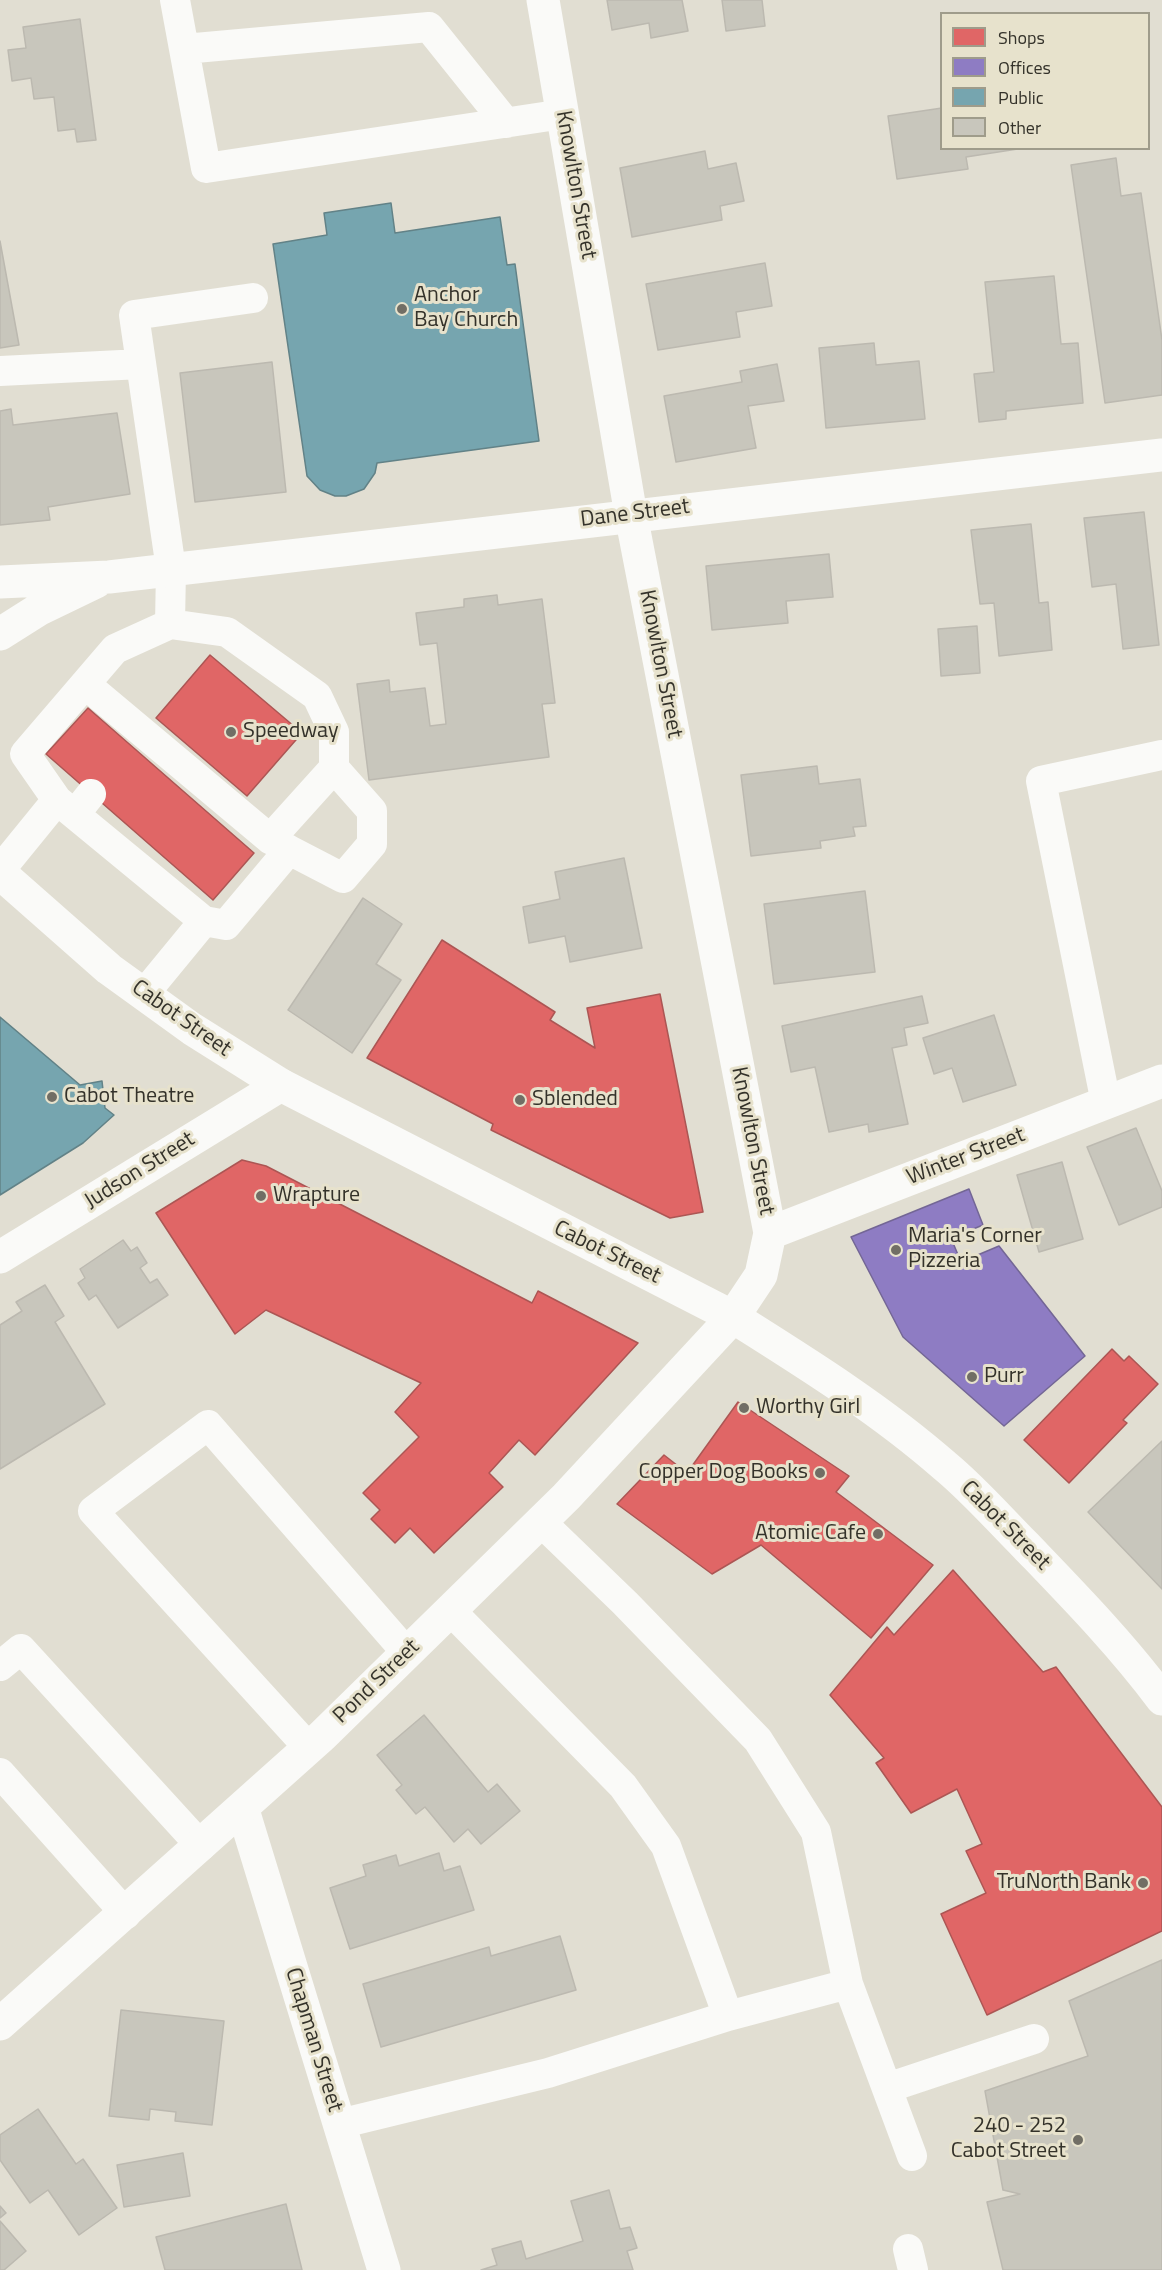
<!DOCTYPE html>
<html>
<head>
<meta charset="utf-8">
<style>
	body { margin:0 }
	#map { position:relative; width:1162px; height:2270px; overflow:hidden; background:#e1ded2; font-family:"Titillium Web",sans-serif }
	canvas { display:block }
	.legend { position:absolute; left:940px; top:12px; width:210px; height:138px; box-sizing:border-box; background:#e7e2cc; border:2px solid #9f9c8b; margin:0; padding:8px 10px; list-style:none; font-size:18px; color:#34322a }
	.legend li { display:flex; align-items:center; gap:12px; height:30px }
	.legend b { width:30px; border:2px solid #9f9c8b }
</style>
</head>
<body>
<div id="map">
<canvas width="1162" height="2270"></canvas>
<ul class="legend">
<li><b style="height:16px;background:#e06666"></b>Shops</li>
<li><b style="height:16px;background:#8e7cc3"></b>Offices</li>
<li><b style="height:16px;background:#76a5af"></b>Public</li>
<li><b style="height:16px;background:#c8c6bc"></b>Other</li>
</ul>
</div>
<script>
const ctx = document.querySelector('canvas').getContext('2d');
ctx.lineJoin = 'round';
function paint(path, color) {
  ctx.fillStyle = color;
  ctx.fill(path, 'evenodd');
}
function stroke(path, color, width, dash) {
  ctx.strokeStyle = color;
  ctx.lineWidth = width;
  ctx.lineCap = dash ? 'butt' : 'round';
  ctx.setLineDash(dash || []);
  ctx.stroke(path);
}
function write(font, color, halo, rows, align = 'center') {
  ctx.font = font + ' "Titillium Web",sans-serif';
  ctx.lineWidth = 6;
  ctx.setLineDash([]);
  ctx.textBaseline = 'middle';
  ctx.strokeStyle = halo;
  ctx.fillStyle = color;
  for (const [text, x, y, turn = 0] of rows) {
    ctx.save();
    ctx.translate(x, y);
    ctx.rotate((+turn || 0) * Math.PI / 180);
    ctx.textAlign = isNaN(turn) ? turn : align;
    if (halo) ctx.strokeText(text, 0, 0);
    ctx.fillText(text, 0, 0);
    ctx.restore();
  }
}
const shops = new Path2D(`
	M210,655L302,733L247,796L156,718Z
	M88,708L254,853L213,900L46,754Z
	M442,940L555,1012L550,1020L595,1048L587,1008L660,994L703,1212L670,1218L491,1130L493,1124L367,1058Z
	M242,1160L266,1166L532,1303L538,1291L638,1343L535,1455L519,1440L489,1473L503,1487L434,1553L410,1528L395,1543L371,1519L380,1510L363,1493L419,1437L395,1412L421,1383L266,1310L235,1334L156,1213Z
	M1112,1349L1124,1361L1129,1356L1158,1384L1123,1420L1127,1423L1069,1483L1024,1440Z
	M738,1402L849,1476L836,1492L933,1565L871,1638L761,1545L712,1574L617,1504L664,1455L687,1473Z
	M953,1570L1043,1672L1056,1667L1162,1807V1931L987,2015L941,1914L986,1893L966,1851L982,1844L957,1789L911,1813L876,1763L884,1758L830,1695L887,1627L894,1635Z`);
const offices = new Path2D(`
	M969,1189L983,1225L951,1238L961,1262L999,1246L1085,1356L1004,1426L903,1337L851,1237Z`);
const public = new Path2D(`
	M391,203L395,233L500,217L507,265L515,264L539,441L377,463L375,473L364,489L346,496H335L320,490L307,476L273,244L327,235L324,213Z
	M0,1017L80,1085L102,1081L105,1108L114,1115L83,1143L0,1195Z`);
const building = new Path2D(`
	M607,0H682L688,31L651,38L649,23L612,30Z
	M722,0H762L765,26L726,31Z
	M80,19L96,140L77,142L75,129L58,131L54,97L34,99L31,78L12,81L8,50L26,48L23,27Z
	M942,108V148H1024L966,157L968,169L897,179L888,116Z
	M705,151L708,169L736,163L744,201L720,206L722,220L632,237L620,168Z
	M1116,158L1121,196L1141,193L1162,340V395L1105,403L1071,165Z
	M0,241L19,345L0,348Z
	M765,263L772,306L736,312L740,337L658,350L646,284Z
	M1054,276L1061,344L1078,343L1083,403L1006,411V419L979,422L974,374L994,372L985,282Z
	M874,343L876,365L919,361L925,419L826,428L819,348Z
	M272,362L286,492L195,502L180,373Z
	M777,364L784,401L748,406L756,448L676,462L664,396L742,382L740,371Z
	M11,409L13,425L117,413L130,494L48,507L50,520L0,525V411Z
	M1144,512L1159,645L1123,649L1116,584L1092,587L1084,518Z
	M1031,524L1039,603L1048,602L1052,650L999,656L994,603L980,604L971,530Z
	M829,554L833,597L786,601L788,623L712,630L706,566Z
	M497,595L498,605L542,599L555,703L542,704L549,757L369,780L357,684L389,680L390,692L425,688L430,726L446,724L437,643L420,645L416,613L464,607V599Z
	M977,626L980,673L941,676L938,629Z
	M817,766L819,784L860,779L866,826L853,827L855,836L820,841L821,848L751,856L741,775Z
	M624,858L642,948L570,962L565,936L529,943L523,907L560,899L555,872Z
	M865,891L875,972L774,984L764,904Z
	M363,898L402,924L376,964L401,980L352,1053L288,1010Z
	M922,996L928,1023L904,1028L907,1045L892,1048L908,1124L869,1132L868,1124L829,1132L815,1067L791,1072L782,1026Z
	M994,1015L1016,1085L963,1102L952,1068L934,1074L923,1038Z
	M1136,1128L1162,1191V1207L1119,1225L1087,1147Z
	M1062,1162L1083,1239L1039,1252L1017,1175Z
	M123,1240L131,1251L137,1247L147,1263L140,1268L150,1283L157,1279L168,1295L118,1328L96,1295L89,1300L78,1283L85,1278L80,1269Z
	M45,1285L64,1316L55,1322L105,1404L0,1469V1325L22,1311L16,1302Z
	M1162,1441V1589L1088,1512Z
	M424,1715L488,1792L497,1784L520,1811L481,1844L468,1829L454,1842L425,1807L416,1814L396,1790L402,1785L377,1755Z
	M439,1853L444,1871L460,1866L474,1910L350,1949L330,1888L366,1876L363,1865L396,1855L399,1866Z
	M560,1936L576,1990L381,2047L363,1984L489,1947L491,1956Z
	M1162,1960V2270H1003L987,2202L1020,2194L1003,2190L985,2091L1088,2056L1069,2001Z
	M121,2010L224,2021L212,2125L175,2121L176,2112L150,2109L149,2120L109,2116Z
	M38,2109L76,2164L83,2159L117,2208L79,2235L48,2190L30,2203L0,2160V2135Z
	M183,2153L190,2196L124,2207L117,2165Z
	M609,2190L620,2229L630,2227L637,2248L627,2251L633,2270H481L497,2265L492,2249L521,2241L526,2259L583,2241L571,2201Z
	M286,2204L302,2270H165L156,2237Z
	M0,2206L6,2213L0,2218Z
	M0,2221L26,2251L4,2270H0Z`);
const lane = new Path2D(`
	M175,0L206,168L563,114
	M184,49L429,27L506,123
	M0,371L141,364
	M170,624L227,632L317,696L334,732V768L270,839
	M85,684L270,839L289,850L226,925L204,921
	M57,800L25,754L115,649L170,624L171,569L134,315L253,298
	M75,814L91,794
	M289,850L343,878L372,844V811L334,768
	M0,870L57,800L204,921L144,994
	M1106,1103L1041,781L1162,755
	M540,1521L625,1603L758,1740L816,1832L848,1984L912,2156
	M0,1666L21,1649L201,1846
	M309,1748L93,1511L208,1425L407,1653
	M0,1773L126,1914
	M728,2016L848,1984
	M887,2088L1034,2039
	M339,2124L548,2073L728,2016L666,1846L623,1786L450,1610
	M908,2249L913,2270`);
const street = new Path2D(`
	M543,0L631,515L770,1233L761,1275L733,1317
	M770,1233L1162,1081
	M0,1257L281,1085
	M243,1810L384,2270`);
const secondary = new Path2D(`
	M0,582L109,577L1162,455
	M0,634L38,610L96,582
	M0,873L109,969L192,1029L281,1085L733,1317C806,1363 880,1409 945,1466C974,1490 999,1519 1026,1546C1073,1595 1121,1644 1162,1699
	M0,2024L322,1736L566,1497L733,1317`);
const markers = [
	[402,309,6,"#716e65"],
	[231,732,6,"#716e65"],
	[52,1097,6,"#716e65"],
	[520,1100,6,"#716e65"],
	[261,1196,6,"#716e65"],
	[896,1250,6,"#716e65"],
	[972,1377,6,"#716e65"],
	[744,1408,6,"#716e65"],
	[820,1473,6,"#716e65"],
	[878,1534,6,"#716e65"],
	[1143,1883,6,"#716e65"],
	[1078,2140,6,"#716e65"]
];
const streetNames = [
	["Knowlton Street",575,185,80],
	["Dane Street",635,514,-7],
	["Knowlton Street",660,664,79],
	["Cabot Street",181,1019,35],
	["Knowlton Street",752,1141,79],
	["Winter Street",966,1157,-21],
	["Judson Street",140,1171,-32],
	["Cabot Street",607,1253,26],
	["Cabot Street",1005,1526,45],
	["Pond Street",377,1682,-44],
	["Chapman Street",313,2040,73]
];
const poiNames = [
	["Anchor",414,296],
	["Bay Church",414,321],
	["Speedway",243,732],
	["Cabot Theatre",64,1097],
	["Sblended",532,1100],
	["Wrapture",273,1196],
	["Maria's Corner",908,1237],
	["Pizzeria",908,1262],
	["Purr",984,1377],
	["Worthy Girl",756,1408],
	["Copper Dog Books",808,1473,"right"],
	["Atomic Cafe",866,1534,"right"],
	["TruNorth Bank",1131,1883,"right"],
	["240 - 252",1066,2127,"right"],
	["Cabot Street",1066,2152,"right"]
];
paint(shops, '#e06666');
stroke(shops, '#ac5654', 1.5);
paint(offices, '#8e7cc3');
stroke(offices, '#736695', 1.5);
paint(public, '#76a5af');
stroke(public, '#628287', 1.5);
paint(building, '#c8c6bc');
stroke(building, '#bcb9b0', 1.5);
stroke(lane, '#fafaf8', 30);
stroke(street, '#fafaf8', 33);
stroke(secondary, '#fafaf8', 33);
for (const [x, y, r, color] of markers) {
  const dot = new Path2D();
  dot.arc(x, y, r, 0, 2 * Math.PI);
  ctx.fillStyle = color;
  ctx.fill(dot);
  stroke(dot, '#e7e2cc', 2);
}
write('22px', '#34322a', '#e7e2cc', streetNames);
write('22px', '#34322a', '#e7e2cc', poiNames, 'left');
</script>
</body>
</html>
